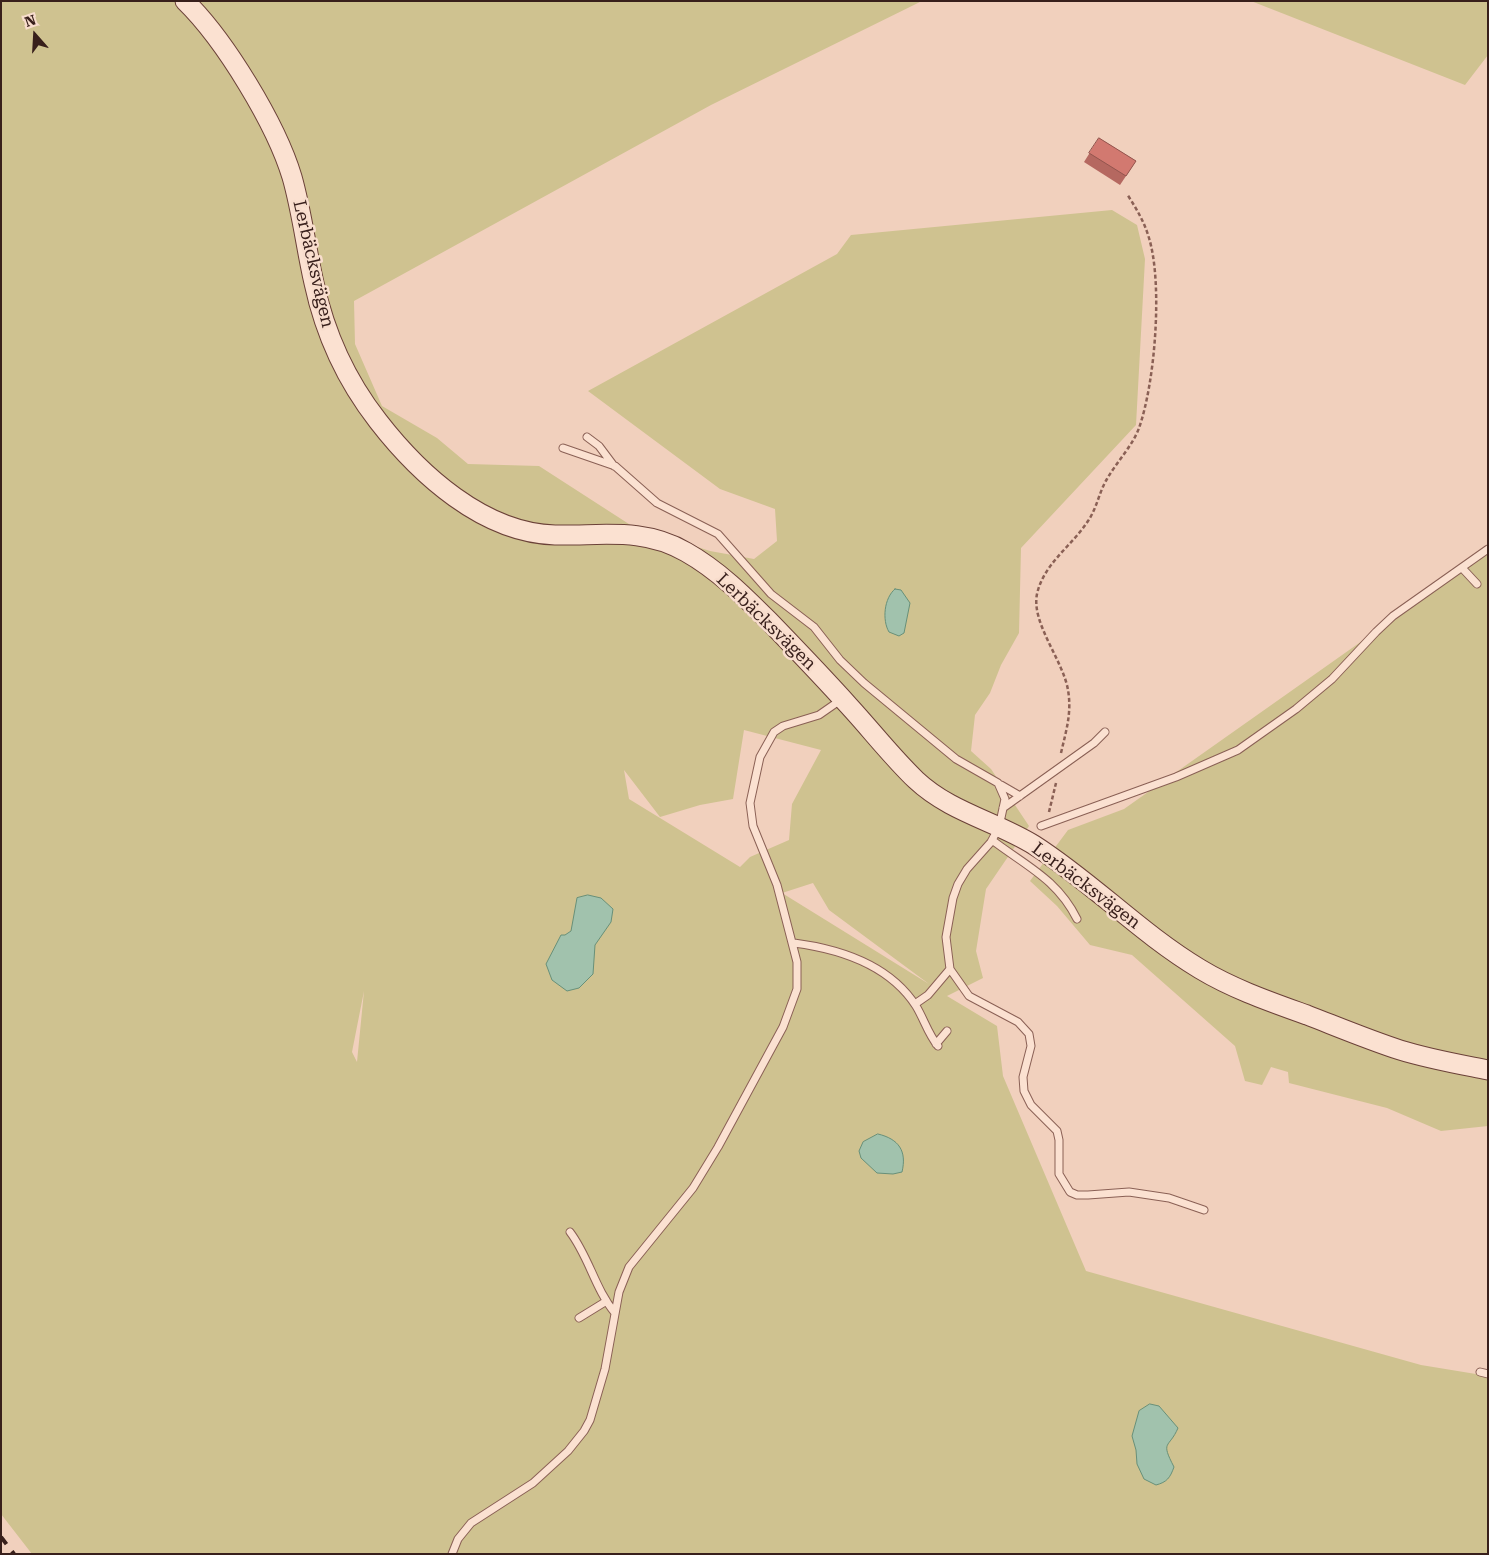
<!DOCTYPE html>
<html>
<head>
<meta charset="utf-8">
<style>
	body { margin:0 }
	#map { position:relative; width:1489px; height:1555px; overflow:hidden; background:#f1d0bd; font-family:"Roboto Serif",serif }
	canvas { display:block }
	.frame { position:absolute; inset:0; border:2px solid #381f1b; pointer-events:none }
	.north { position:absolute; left:10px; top:10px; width:50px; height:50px; -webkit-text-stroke:4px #f8ddcd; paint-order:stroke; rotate:341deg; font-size:14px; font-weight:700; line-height:20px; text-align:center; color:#381f1b }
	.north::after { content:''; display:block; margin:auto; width:18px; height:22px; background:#381f1b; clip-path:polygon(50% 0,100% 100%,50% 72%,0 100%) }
</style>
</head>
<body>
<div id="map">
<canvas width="1489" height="1555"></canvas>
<div class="frame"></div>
<div class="north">N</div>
</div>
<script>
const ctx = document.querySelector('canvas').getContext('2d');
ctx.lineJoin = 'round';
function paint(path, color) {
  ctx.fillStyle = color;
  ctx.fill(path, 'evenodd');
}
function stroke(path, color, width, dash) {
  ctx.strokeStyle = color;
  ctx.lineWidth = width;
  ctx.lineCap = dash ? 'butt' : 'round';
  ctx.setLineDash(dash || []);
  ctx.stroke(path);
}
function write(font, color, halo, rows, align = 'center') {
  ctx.font = font + ' "Roboto Serif",serif';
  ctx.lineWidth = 5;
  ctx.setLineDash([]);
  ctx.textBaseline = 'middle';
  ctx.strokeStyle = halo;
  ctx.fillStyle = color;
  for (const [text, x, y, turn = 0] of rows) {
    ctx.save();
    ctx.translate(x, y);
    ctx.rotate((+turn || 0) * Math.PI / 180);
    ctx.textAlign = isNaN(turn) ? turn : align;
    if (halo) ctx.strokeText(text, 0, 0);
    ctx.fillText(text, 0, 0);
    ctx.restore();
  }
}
const green = new Path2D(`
	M1,1H922L711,105L354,301L355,344L382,406L437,438L468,464L539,466L632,526L710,551L754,559L777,541L775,509L720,489L588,391L837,254L851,235L1112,210L1137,225L1145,259L1136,425L1021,548L1019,633L1001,665L990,693L975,715L971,751L991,769L1029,826L986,889L976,951L983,978L947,996L997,1026L1003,1076L1086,1271L1421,1365L1488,1376V1554H32L1,1514ZM744,730L821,750L792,804L789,840L750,857L740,867L629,799L624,770L660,817L700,805L733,799ZM813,883L829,910L929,984L782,893ZM364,991L357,1062L352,1052Z
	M1251,1H1488V55L1465,85Z
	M1488,552V1126L1441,1131L1387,1108L1289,1083L1288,1072L1271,1067L1262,1085L1245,1081L1235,1046L1132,955L1090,945L1057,906L1030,881L1068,830L1124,809Z`);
const water = new Path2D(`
	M895,589L901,590L910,603L904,633L899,636L889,632C882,620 884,598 895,589Z
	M588,895L601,898L613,909L611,922L595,945L593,974L579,988L567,991L552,980L546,964L561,935H565L571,931L577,898Z
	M878,1134C899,1139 907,1151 902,1172L893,1174L877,1173L861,1158L859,1151L863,1142Z
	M1150,1404L1159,1406L1178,1428C1169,1449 1160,1440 1174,1467C1170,1478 1167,1482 1156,1485L1144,1479L1137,1464L1136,1450L1132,1436L1139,1411Z`);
const path = new Path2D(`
	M1061,753C1066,731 1072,713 1068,690C1063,660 1031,623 1037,594C1044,563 1072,546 1088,521C1097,508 1099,492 1107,479C1116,463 1133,445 1139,428C1155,383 1163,284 1149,238C1144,221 1136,208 1127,194
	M1049,812L1056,783`);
const lane = new Path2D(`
	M587,437L599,446L614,466
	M563,448L615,466L657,503L718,534L771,594L814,627L840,660L864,683L956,759L998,783L1005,799L999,827L991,842L967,869L958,884L953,898L946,937L950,969L969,996L1018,1022L1029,1034L1031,1046L1023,1077L1024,1091L1031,1105L1057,1131L1059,1140V1174L1070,1192L1077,1195H1088L1129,1192L1169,1198L1204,1210
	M1463,569L1477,584
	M1001,785L1020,796
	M1003,808L1094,743L1105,732
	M1041,826L1176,777L1238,750L1296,709L1332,679L1376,632L1393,616L1488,549
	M992,840C1026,866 1057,879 1077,919
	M794,943C840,949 889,964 916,1006C924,1019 928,1034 938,1046
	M915,1004L928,995L950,969
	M936,1044L947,1031
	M570,1232C589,1257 595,1289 615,1313
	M579,1318L605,1302
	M1480,1372L1488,1374
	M452,1554L458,1539L471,1523L533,1483L568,1451L584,1431L590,1420L605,1369L619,1292L629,1267L693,1188L718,1147L783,1027L797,989V962L777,885L753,826L750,803L760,757L774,732L783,726L819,715L842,699`);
const secondary = new Path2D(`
	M185,1C225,40 276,124 292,177C302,212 306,248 314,283C325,334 346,380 378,421C419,474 483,533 555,535C602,536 643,527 686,552C718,570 744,596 769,621C796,649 823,677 849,706C872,731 892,757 916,780C950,812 995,821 1034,845C1092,882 1140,933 1200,969C1233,989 1271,1002 1307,1015C1338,1027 1369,1040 1400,1050C1429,1059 1458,1064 1488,1070`);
const rail = new Path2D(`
	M1,1537L14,1554`);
const wall = new Path2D(`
	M1099,138L1136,161L1120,185L1084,162Z`);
const building = new Path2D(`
	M1099,138L1136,161L1126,176L1089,153Z`);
const streetNames = [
	["Lerbäcksvägen",313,264,77],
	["Lerbäcksvägen",766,622,44],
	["Lerbäcksvägen",1086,886,37]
];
paint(green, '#cfc290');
paint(water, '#a1c2ad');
stroke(water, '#689079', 1);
stroke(lane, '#8a6055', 9);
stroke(secondary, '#6b4138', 21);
stroke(path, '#8a6055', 2.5, [4, 2.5]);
stroke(lane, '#fbe1d1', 7);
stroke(secondary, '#fbe1d1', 19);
stroke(rail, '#381f1b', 4, [9, 9]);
paint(wall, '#b56860');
paint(building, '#d27970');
stroke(building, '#93554e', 1);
write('18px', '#381f1b', '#f8ddcd', streetNames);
</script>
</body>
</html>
